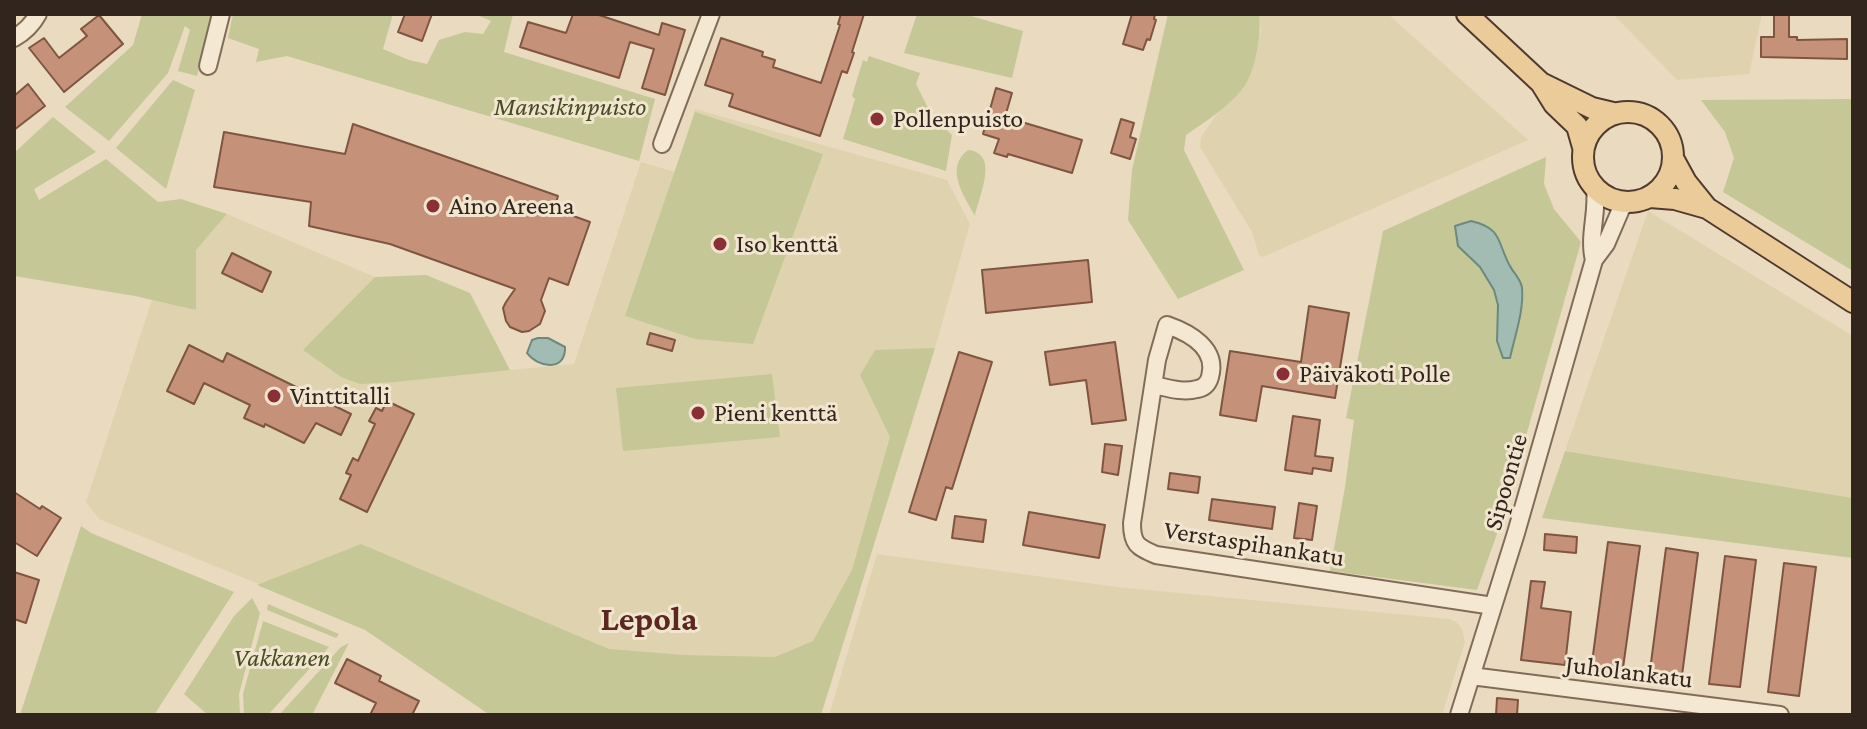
<!DOCTYPE html>
<html>
<head>
<meta charset="utf-8">
<style>
	body { margin:0 }
	#map { position:relative; width:1867px; height:729px; overflow:hidden; background:#eadac0; font-family:"Crimson Pro",serif }
	canvas { display:block }
	.frame { position:absolute; inset:0; border:16px solid #32251d; pointer-events:none }
</style>
</head>
<body>
<div id="map">
<canvas width="1867" height="729"></canvas>
<div class="frame"></div>
</div>
<script>
const ctx = document.querySelector('canvas').getContext('2d');
ctx.lineJoin = 'round';
function paint(path, color) {
  ctx.fillStyle = color;
  ctx.fill(path, 'evenodd');
}
function stroke(path, color, width, dash) {
  ctx.strokeStyle = color;
  ctx.lineWidth = width;
  ctx.lineCap = dash ? 'butt' : 'round';
  ctx.setLineDash(dash || []);
  ctx.stroke(path);
}
function write(font, color, halo, rows, align = 'center') {
  ctx.font = font + ' "Crimson Pro",serif';
  ctx.lineWidth = 6;
  ctx.setLineDash([]);
  ctx.textBaseline = 'middle';
  ctx.strokeStyle = halo;
  ctx.fillStyle = color;
  for (const [text, x, y, turn = 0] of rows) {
    ctx.save();
    ctx.translate(x, y);
    ctx.rotate((+turn || 0) * Math.PI / 180);
    ctx.textAlign = isNaN(turn) ? turn : align;
    if (halo) ctx.strokeText(text, 0, 0);
    ctx.fillText(text, 0, 0);
    ctx.restore();
  }
}
const farmland = new Path2D(`
	M1259,14H1388L1528,140L1263,257L1259,255L1252,232L1200,147L1201,137L1217,114L1243,89L1256,57L1261,30Z
	M1613,14H1762L1749,74L1677,80Z
	M695,109L947,180L970,224L935,348L833,670L807,714L259,584L99,519L86,502L152,300L227,214L375,277L510,370L574,364L641,162L675,172Z
	M1648,211L1853,336V498L1565,451Z
	M877,554L1117,587L1449,619L1456,622L1462,629L1465,642L1442,715H829Z`);
const green = new Path2D(`
	M142,14H213L197,76L178,71L190,30L185,26L168,73L109,141L65,107L133,45Z
	M233,14H393L383,49L409,60L427,64L439,40L465,32L483,34L491,21L475,14H513L504,52L655,99L639,161L287,56L256,62L259,49L228,38Z
	M917,14H964L1023,31L1012,78L904,53Z
	M1168,14H1259C1262,35 1255,76 1240,92C1225,109 1205,122 1186,135L1184,150L1244,270L1178,299L1128,220L1132,170Z
	M869,56L920,73L916,84L931,114L952,135L946,171L843,139L855,99L852,96L863,60L867,62Z
	M173,80L195,90L166,189L116,148Z
	M1853,99V271L1723,192L1734,158L1725,132L1701,100Z
	M695,112L823,154L753,344L695,339L625,316Z
	M53,117L96,152L34,189L39,200L106,159L158,202L181,199L227,214L196,250V310L135,296L14,276V153Z
	M968,150C1000,153 979,196 975,216C964,196 944,168 968,150Z
	M1546,157L1544,184L1554,209L1581,242L1503,517L1477,590L1330,571L1345,487L1354,420L1346,418L1383,231Z
	M426,275L470,293L510,370L395,382L360,384L341,377L303,350L375,277Z
	M935,348L821,715H490L365,630L257,585L361,544L609,649L684,655L775,657L813,641L852,570L890,437L860,375L875,350Z
	M772,374L780,437L623,451L616,388Z
	M1565,451L1853,498V558L1542,518Z
	M81,526L91,533L234,592L154,715H20Z
	M252,598L260,613L239,694L240,715H208L184,694L234,616Z
	M268,604L339,634L336,638L267,610Z
	M263,621L329,647L268,715H244L243,694Z
	M349,643L312,715H279L341,647Z`);
const water = new Path2D(`
	M1471,221C1503,228 1497,243 1510,266C1514,274 1521,279 1522,288C1524,311 1515,335 1510,358H1503L1497,341L1498,305L1494,290L1480,267L1458,246L1455,226Z
	M538,338H548L565,347C566,372 538,368 527,353L532,340Z`);
const building = new Path2D(`
	M405,14H432L422,41L398,32Z
	M573,14H596L659,35L662,23L685,30L665,95L642,88L654,49L630,42L619,78L520,47L528,22L566,33Z
	M841,14H864L852,52L854,53L847,73L842,71L820,136L729,106L733,94L705,85L721,38L763,52L762,56L775,60L773,67L821,83L840,25L838,24Z
	M1132,14H1155L1154,19L1156,20L1150,40L1147,39L1143,50L1123,44Z
	M1774,14H1789V37H1797V40L1847,39V59L1761,57V37H1774Z
	M99,15L123,44L64,92L29,48L44,38L59,58L87,36L81,29Z
	M28,84L45,106L14,130V96Z
	M996,88L1012,93L1005,117L1082,140L1072,173L1008,154L1007,157L994,153L999,139L983,134Z
	M1121,119L1134,123L1130,137L1136,139L1130,159L1111,153Z
	M353,124L558,196L554,209L590,222L568,285L549,278L541,300L545,311L540,324L529,331L522,332L510,327L506,321L503,308L506,302L515,289L390,244L309,226L311,202L214,187L224,132L345,154Z
	M232,253L271,272L262,292L222,273Z
	M1088,260L1092,302L986,313L982,270Z
	M1309,306L1349,313L1335,398L1262,386L1256,421L1220,415L1230,351L1301,362Z
	M650,333L675,340L672,351L647,344Z
	M1115,342L1126,420L1092,424L1086,380L1050,385L1045,352Z
	M189,345L223,362L227,353L351,414L341,435L316,423L304,443L265,424L264,427L244,418L250,405L204,383L194,404L167,391Z
	M959,352L992,362L952,489L946,487L936,520L909,512Z
	M387,401L414,414L367,512L340,499L351,475L346,473L353,458L358,461L375,424L369,421L376,408L382,411Z
	M1293,416L1320,420L1315,456L1333,458L1331,471L1313,468L1312,474L1285,470Z
	M1105,444L1122,446L1118,475L1102,472Z
	M1170,473L1200,477L1198,493L1168,489Z
	M14,492L40,509L42,506L61,518L37,556L14,542Z
	M1212,499L1275,507L1272,529L1209,520Z
	M1299,503L1317,506L1312,540L1294,538Z
	M1029,512L1105,525L1099,558L1023,545Z
	M955,516L986,520L983,542L952,538Z
	M1545,534L1577,537L1576,553L1544,550Z
	M1608,542L1640,546L1622,675L1591,670Z
	M1666,548L1698,553L1681,683L1649,678Z
	M1725,556L1756,560L1740,687L1709,684Z
	M1784,563L1816,567L1799,696L1768,692Z
	M14,572L39,580L26,623L14,619Z
	M1531,581L1545,582L1541,608L1571,612L1565,665L1521,660Z
	M347,659L381,676L379,681L419,701L412,715H370L376,703L335,683Z
	M1497,698L1518,700L1517,715H1496Z`);
const minor = new Path2D(`
	M14,38C25,32 32,25 38,14
	M208,66L221,14
	M662,144L711,14
	M1594,260C1588,236 1598,213 1595,189
	M1154,385C1168,388 1183,393 1197,389C1204,388 1208,384 1210,377C1218,349 1190,333 1167,325L1157,360L1132,523C1132,544 1137,547 1156,555L1493,606
	M1471,676L1780,715
	M1459,715L1516,533L1594,260L1606,244L1621,209L1627,202`);
const major = new Path2D(`
	M1467,14L1541,83L1554,104L1577,126L1583,147
	M1541,83L1592,108L1613,113
	M1583 157a45 45 0 1 1 90 0a45 45 0 1 1-90 0Z
	M1674,160L1686,182L1707,208L1853,302
	M1650,197L1675,199L1707,208`);
const markers = [
	[877,119,8,"#8b2f37"],
	[433,206,8,"#8b2f37"],
	[720,244,8,"#8b2f37"],
	[1283,374,8,"#8b2f37"],
	[274,396,8,"#8b2f37"],
	[698,413,8,"#8b2f37"]
];
const parkNames = [
	["Mansikinpuisto",570,107],
	["Vakkanen",282,658]
];
const poiNames = [
	["Pollenpuisto",893,119],
	["Aino Areena",449,206],
	["Iso kenttä",736,244],
	["Päiväkoti Polle",1299,374],
	["Vinttitalli",290,396],
	["Pieni kenttä",714,413]
];
const streetNames = [
	["Sipoontie",1506,482,-74],
	["Verstaspihankatu",1254,544,9],
	["Juholankatu",1629,672,7]
];
const districtNames = [
	["Lepola",649,620]
];
paint(farmland, '#dfd3af');
paint(green, '#c5c796');
paint(water, '#a3bcb3');
stroke(water, '#6b897f', 2);
paint(building, '#c59279');
stroke(building, '#7f5542', 2);
stroke(minor, '#816c5a', 20);
stroke(major, '#4f3b2e', 24);
stroke(minor, '#f5e8d3', 16);
stroke(major, '#ebcb9a', 20);
for (const [x, y, r, color] of markers) {
  const dot = new Path2D();
  dot.arc(x, y, r, 0, 2 * Math.PI);
  ctx.fillStyle = color;
  ctx.fill(dot);
  stroke(dot, '#f2e5cf', 3);
}
write('italic 26px', '#464d25', '#f2e5cf', parkNames);
write('26px', '#32251d', '#f2e5cf', poiNames, 'left');
write('26px', '#32251d', '#f2e5cf', streetNames);
write('bold 34px', '#5b2720', '#f2e5cf', districtNames);
</script>
</body>
</html>
